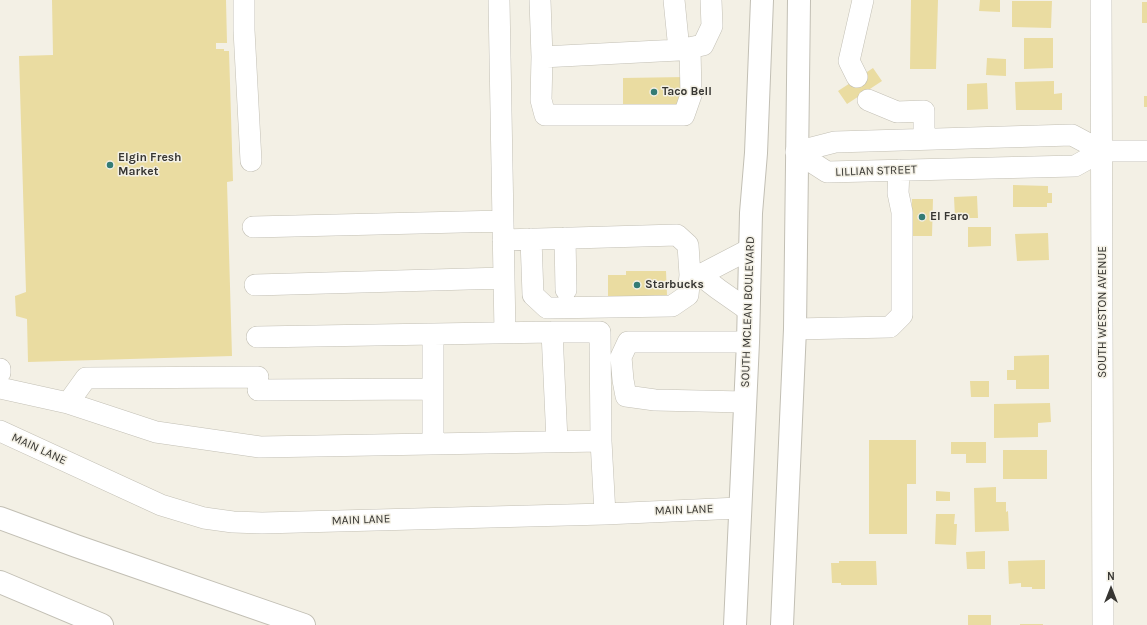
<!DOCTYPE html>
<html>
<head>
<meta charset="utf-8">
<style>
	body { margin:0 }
	#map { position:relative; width:1147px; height:625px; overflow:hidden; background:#f3f0e5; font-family:Karla,sans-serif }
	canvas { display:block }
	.north { position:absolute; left:1091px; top:569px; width:40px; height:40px; -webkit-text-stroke:3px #f3f0e5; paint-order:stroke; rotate:0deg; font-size:11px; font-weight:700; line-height:16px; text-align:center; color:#373632 }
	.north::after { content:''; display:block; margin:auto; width:14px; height:18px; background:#373632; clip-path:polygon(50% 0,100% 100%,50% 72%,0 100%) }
</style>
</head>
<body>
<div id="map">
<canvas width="1147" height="625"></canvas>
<div class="north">N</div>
</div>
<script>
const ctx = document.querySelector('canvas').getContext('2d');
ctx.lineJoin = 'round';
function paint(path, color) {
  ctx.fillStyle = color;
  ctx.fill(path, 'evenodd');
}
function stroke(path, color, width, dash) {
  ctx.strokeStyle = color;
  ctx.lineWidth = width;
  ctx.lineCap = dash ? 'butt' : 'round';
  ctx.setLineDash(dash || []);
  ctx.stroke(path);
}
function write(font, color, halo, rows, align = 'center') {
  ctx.font = font + ' Karla,sans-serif';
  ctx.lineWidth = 3;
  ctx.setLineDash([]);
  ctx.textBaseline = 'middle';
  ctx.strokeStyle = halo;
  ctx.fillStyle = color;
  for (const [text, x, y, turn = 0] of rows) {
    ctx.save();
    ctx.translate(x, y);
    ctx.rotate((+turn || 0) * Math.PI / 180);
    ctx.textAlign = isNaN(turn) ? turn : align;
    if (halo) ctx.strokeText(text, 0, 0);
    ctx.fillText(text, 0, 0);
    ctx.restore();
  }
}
const building = new Path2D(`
	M52,0H226L227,43H216V49H224V51H229L233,181L227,182L232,356L28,362L27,319L16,316L15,296L26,292L19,56L53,55Z
	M911,0H938L936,69H910Z
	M980,0H1000V12L979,11Z
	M1012,1H1052L1051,28L1012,27Z
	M1142,2H1147V23H1142Z
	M1024,38H1053V68L1024,69Z
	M987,58L1006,59V76L986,75Z
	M873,68L882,81L847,104L838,91Z
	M685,77V106L623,107V78Z
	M1054,81V94L1062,93V110H1016L1015,82Z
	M987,83L988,109L967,110V84Z
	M1144,96H1147V107H1144Z
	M1013,185L1048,186V193H1052V203H1047V207H1013Z
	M977,196L978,218H955L954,197Z
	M912,199H933L932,236H911Z
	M968,227H991V246L968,247Z
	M1048,233L1049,260L1017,261L1015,234Z
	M626,271H666L667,295L646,296V302L608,299V275H626Z
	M1049,355V389H1016V380H1007V370H1014V356Z
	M970,381H989V397H971Z
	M1050,403L1051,422L1038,423V437L994,438V404Z
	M869,440H916V484H907V534H869Z
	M951,442H986V463H966V454H951Z
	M1003,450H1047V479H1003Z
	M996,487V502H1006V512L1008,511L1009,531L975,532L974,488Z
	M936,491L950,492V501H936Z
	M936,514H955L954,524H957L956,545L935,544Z
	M985,551V569H967L966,552Z
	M1045,560V589H1032V587H1021V583L1009,584L1008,561Z
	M839,561H876L877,585H841V583H832L831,563H839Z
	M968,615H991V625H968Z
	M1020,624H1043V625H1020Z`);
const minor = new Path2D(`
	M244,0V30L251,161
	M499,0L505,333
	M540,0L542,57L679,50L674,0
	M1101,0L1103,625
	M679,50L703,45L712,26L711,0
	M542,57L541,100L545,115H684L691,95L690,48
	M857,77L849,61L863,0
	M868,100L897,112L924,111V139
	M796,152L827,172L1075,166L1102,151H1147
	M796,152L835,142L1072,135L1102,151
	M253,227L503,221
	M565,238L566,290
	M503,240L677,235L688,245L690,275L688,295L672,306L547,308L533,295L531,239
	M690,275H700L750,249
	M700,275L718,289L748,310
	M255,285L504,278
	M795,329L890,327L902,315V212L898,193L899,170
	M433,335V444
	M257,337L552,332
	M0,369V373
	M0,388L68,403L156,432L260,447L601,441L605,514
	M258,390L433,389
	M744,402L655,400L626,396L623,380L621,357L628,342H748
	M68,403L86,378L258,377
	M0,431L161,505L204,518L233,522L262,523L605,514L739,508
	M557,441L552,332H600L601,441`);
const major = new Path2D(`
	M735,625L748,342L751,213L756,153L762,0
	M782,625L795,329L799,0`);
const highway = new Path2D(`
	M0,518L76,546L304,625
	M0,582L102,625`);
const markers = [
	[654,92,4,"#347c75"],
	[110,165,4,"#347c75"],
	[922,217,4,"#347c75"],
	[637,285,4,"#347c75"]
];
const poiNames = [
	["Taco Bell",662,92],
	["Elgin Fresh",118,158],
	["Market",118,172],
	["El Faro",930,217],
	["Starbucks",645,285]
];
const streetNames = [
	["LILLIAN STREET",876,171,-2],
	["SOUTH MCLEAN BOULEVARD",748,312,-88],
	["SOUTH WESTON AVENUE",1103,312,-90],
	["MAIN LANE",39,449,25],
	["MAIN LANE",684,510,-2],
	["MAIN LANE",361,520,-2]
];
paint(building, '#eadca1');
stroke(minor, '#c2bfb4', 22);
stroke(major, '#c2bfb4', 24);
stroke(highway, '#c2bfb4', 24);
stroke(minor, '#fff', 21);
stroke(major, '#fff', 22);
stroke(highway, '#fff', 22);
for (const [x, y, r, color] of markers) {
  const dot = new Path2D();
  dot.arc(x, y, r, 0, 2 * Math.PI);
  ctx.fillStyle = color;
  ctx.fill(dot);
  stroke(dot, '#f3f0e5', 1.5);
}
write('bold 12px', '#373632', '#f3f0e5', poiNames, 'left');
write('12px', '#373632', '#f3f0e5', streetNames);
</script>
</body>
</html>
